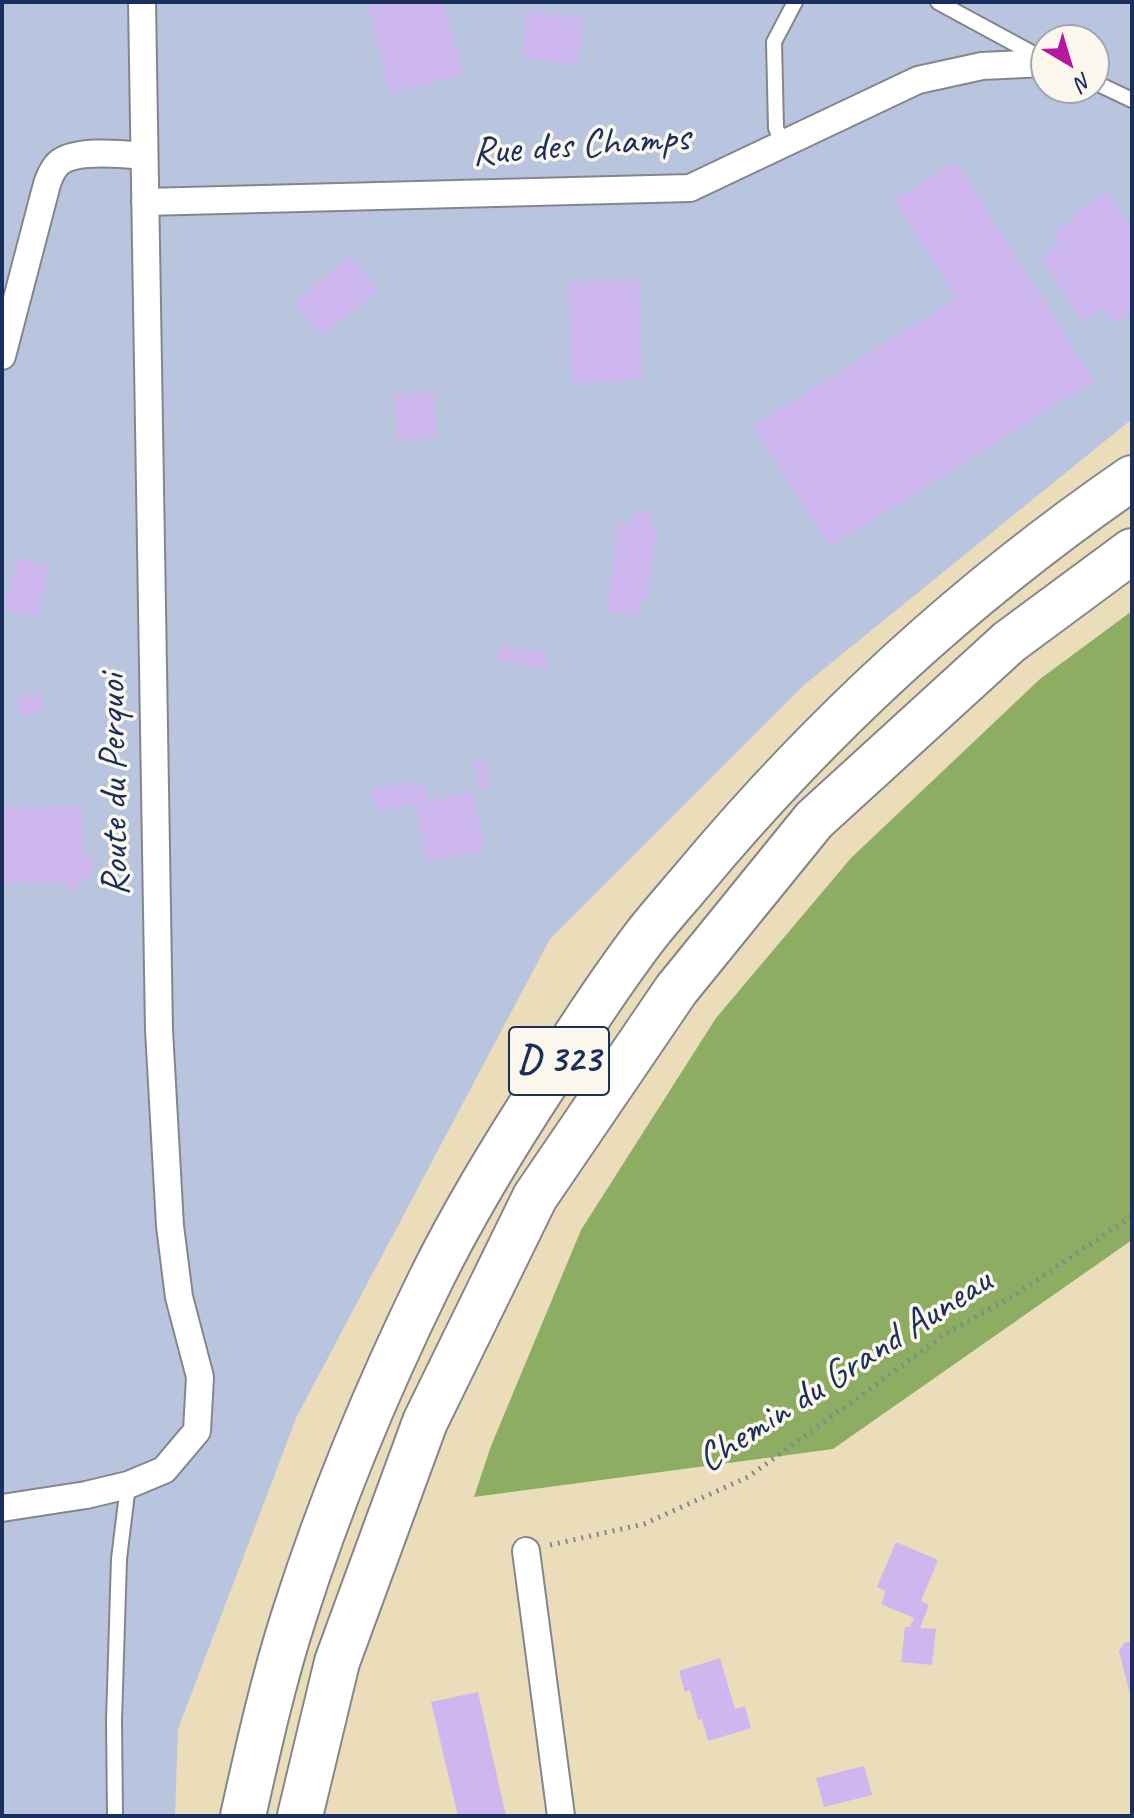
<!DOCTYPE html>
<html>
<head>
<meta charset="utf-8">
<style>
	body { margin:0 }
	#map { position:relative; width:1134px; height:1818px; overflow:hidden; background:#ebddba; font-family:Caveat,sans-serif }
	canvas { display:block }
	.frame { position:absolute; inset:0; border:4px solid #1b2f5e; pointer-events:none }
	.north { position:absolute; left:1030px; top:24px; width:80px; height:80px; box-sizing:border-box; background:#fbf7ec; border:2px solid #a1a7b3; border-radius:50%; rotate:142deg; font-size:22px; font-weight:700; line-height:32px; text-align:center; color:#1b2f5e }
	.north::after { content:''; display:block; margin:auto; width:28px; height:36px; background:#b5179e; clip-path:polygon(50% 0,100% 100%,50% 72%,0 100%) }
</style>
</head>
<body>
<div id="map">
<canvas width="1134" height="1818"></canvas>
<div class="frame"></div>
<div class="north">N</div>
</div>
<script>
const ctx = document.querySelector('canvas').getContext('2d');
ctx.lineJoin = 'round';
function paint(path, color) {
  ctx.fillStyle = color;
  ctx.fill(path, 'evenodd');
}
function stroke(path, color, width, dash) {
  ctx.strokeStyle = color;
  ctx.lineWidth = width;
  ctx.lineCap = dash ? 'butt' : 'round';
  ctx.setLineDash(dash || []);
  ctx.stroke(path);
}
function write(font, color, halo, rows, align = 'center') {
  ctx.font = font + ' Caveat,sans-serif';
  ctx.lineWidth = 7;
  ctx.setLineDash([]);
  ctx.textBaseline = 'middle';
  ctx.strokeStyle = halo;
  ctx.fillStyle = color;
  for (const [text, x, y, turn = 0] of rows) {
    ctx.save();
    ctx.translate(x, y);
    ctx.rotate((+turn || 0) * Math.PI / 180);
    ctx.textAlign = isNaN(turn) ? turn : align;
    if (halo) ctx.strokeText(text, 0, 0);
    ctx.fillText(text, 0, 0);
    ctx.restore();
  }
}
const industrial = new Path2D(`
	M2,2H1132V419L804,685L550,939L297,1416L178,1729L175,1816H2ZM1046,40H1094V88H1046Z`);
const forest = new Path2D(`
	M1132,611V1240L833,1449L474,1497L491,1446L581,1230L716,1018L851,858L1040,679Z`);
const building = new Path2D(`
	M367,2H443L463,74L390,94Z
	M527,10L584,19L577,64L522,58Z
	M956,161L1094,381L830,547L753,426L956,298L894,200Z
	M1108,191L1128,224L1132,221V312L1112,324L1103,308L1082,321L1041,257L1060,244L1052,232L1077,216L1074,212Z
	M350,256L378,291L322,335L294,303Z
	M639,279L642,380L572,383L568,282Z
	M435,392L436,438L397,440L395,394Z
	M635,510L653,513L651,526L657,527L647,599L641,598L639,616L607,611L618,522L633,524Z
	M17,557L50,566L37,618L4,610Z
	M500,646L548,653L546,668L497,660Z
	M42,693L44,713L19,715L18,696Z
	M483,759L491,787L480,790L473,762Z
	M410,781L411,787L424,784L428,801L472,791L485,850L427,862L415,804L376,812L371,790Z
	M82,806V855H91L92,873L72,892L61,882L2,883V807Z
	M896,1542L938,1560L921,1601L929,1605L920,1628L936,1629L932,1665L901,1662L905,1627H910L914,1618L881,1604L886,1591L877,1587Z
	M1132,1641V1698H1131L1119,1651L1124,1643Z
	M720,1658L735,1709L745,1706L751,1728L708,1741L702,1719L698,1720L690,1690L685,1692L679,1671Z
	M478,1692L506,1816H458L431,1702Z
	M864,1766L872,1795L824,1807L816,1778Z`);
const path = new Path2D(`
	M550,1545L644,1524L748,1477L947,1333L1013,1296L1132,1216`);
const lane = new Path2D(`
	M938,2L1043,59
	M1094,82L1132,100
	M783,144L776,128L774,42L795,2
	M115,1816L114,1720L119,1559L128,1485`);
const street = new Path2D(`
	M145,202L690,188L918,80L982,66L1046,63
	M2,356L47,184C49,178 52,171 56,166C70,148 123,154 144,156
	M2,1508L86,1495L128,1485L164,1470L197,1431L200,1377L179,1297L170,1226L159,1030L142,2
	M526,1551L561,1816`);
const highway = new Path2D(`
	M243,1816C258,1749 273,1681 294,1616C331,1500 378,1387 431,1279C465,1210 506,1143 548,1079C579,1030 611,981 646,935C661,916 678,897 694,878C821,726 969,590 1132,478
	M300,1816L337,1662L425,1422L535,1197L676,990L814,820L1009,642L1132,551`);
const shields = [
	[559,1061,100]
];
const shieldNames = [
	["D 323",559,1061]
];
const streetNames = [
	["Rue des Champs",581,146,-4],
	["Route du Perquoi",115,785,-91],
	["Chemin du Grand Auneau",845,1371,-33]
];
paint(industrial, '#b9c4de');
paint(forest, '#8dae62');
paint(building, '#cdb7ee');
stroke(lane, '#83868c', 18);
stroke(street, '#83868c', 30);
stroke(highway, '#83868c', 48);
stroke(path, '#83868c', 5, [2, 6]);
stroke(lane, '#fff', 14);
stroke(street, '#fff', 26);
stroke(highway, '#fff', 44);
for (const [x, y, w] of shields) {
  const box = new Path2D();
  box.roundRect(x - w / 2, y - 34, w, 68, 6);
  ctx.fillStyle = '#fbf7ec';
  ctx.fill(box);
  stroke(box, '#1b2f5e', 2);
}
write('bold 38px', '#1b2f5e', null, shieldNames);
write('40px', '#1b2f5e', '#fbf7ec', streetNames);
</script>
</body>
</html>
